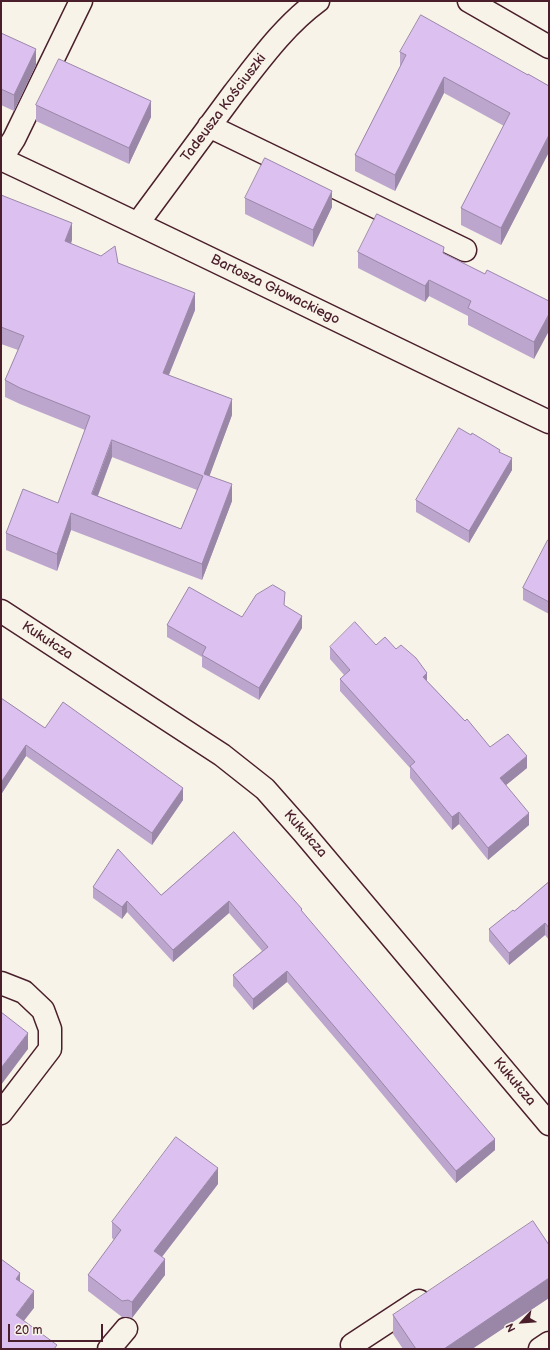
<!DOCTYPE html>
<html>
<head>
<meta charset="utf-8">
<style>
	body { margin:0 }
	#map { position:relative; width:550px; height:1350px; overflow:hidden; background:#f7f3e8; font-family:"Balsamiq Sans",sans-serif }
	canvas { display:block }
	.frame { position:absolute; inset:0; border:2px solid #4a1f2b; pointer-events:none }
	.north { position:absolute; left:502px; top:1302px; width:40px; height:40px; -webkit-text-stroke:3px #f7f3e8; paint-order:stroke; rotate:244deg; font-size:11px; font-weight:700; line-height:16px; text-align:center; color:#4a1f2b }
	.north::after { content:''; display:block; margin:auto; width:14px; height:18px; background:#4a1f2b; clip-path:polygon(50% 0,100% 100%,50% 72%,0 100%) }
	.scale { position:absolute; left:8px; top:1324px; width:95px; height:18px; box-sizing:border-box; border:2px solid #4a1f2b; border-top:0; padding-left:5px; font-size:12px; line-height:14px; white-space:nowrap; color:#4a1f2b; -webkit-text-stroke:3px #f7f3e8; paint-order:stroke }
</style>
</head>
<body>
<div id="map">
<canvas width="550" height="1350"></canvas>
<div class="frame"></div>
<div class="north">N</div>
<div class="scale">20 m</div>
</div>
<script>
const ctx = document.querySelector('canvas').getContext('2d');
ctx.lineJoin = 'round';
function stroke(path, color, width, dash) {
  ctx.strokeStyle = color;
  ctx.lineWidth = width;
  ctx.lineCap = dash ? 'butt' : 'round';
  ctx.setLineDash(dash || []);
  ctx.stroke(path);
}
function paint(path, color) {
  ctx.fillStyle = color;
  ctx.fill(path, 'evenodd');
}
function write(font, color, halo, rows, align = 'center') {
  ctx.font = font + ' "Balsamiq Sans",sans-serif';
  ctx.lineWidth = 3;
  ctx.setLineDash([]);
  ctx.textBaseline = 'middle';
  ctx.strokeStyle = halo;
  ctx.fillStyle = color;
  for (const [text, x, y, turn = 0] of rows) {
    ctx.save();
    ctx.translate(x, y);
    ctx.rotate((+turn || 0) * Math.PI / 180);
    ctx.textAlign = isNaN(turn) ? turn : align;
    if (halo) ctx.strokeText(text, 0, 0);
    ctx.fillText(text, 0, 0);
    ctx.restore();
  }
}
const minor = new Path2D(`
	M469,1L549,47
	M209,126L465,250
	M1,159C185,245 366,335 549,422
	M1,159L14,139L81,1
	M138,223C170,180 202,136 234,93C260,60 284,26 318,1
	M1,611L222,755L265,789L303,832L549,1124
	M1,983L24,992L43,1010L50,1029V1049L1,1113
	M109,1349L126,1329
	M354,1349L352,1345L419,1301
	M540,1349L549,1343`);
const wall = new Path2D(`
	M1,33L36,65L14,111L1,105Z
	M400,52L528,75L549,86V152L501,245L461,225V208L504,126L444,93L395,191L355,171V155L400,67Z
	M36,105L151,117L129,164L36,121Z
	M1,195L72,240L71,244L118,263L195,310L169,375L232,415L209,476L232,501L202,580L71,530L57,571L6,550V533L58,503L85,430L20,404L5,397V380L18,350L1,344ZM112,457L197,490L181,529L98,496Z
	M245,198L332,207L313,247L245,214Z
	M358,252L444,254L485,274L549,301L534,359L468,325V316L429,296L425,302L358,268Z
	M500,452L512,470L469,543L416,512V500Z
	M549,540V614L523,600V588Z
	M285,606L302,628L259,700L202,667V657L167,637V625L242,617Z
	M376,645L427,681L490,747L527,768L506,785L529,825L488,860L459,824L452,830L410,778V768L340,691V679L344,675L330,659V647Z
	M1,698L45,728L183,800L152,845L26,756L2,793L1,792Z
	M234,832L302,912L495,1150L456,1183L363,1071L287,982L253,1010L233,986V975L262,951L229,913L173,962L127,912L122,919L93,898V887L161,895Z
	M549,882V940L545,935L509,965L489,941V929L514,911Z
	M218,1184L162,1257L165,1275L132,1318L128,1317H122L88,1291V1275L114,1240L112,1238V1222Z
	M549,1245V1298L472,1349H403L393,1334V1315Z`);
const shadedWall = new Path2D(`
	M36,49V65L14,111V95Z
	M444,77V93L395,191V175Z
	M151,101V117L129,164V148Z
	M549,135V152L501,245V228Z
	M332,191V207L313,247V230Z
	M72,223V240L65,258V241Z
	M429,280V296L425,302V286Z
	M195,293V310L163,389V373Z
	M549,314V331L534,359V342Z
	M232,399V415L204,491V474Z
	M112,440V457L92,511V494Z
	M512,458V470L469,543V531Z
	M232,484V501L202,580V564Z
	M71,513V530L57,571V554Z
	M302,616V628L259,700V688Z
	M427,673V685L423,677Z
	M26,745V756L2,793V781Z
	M527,756V768L500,790V778Z
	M183,788V800L152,845V833Z
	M459,812V824L452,830V817Z
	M529,813V825L488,860V848Z
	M127,901V912L122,919V907Z
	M229,901V913L173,962V950Z
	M545,923V935L509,965V953Z
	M287,971V982L253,1010V999Z
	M28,1033V1049L1,1085V1068Z
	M495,1139V1150L456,1183V1171Z
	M218,1168V1184L154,1267V1251Z
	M165,1259V1275L132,1318V1302Z
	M20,1273V1290L16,1279Z
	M549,1278V1298L472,1349H444Z
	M34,1291V1308L16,1331V1315Z`);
const building = new Path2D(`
	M421,15L528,75V74L549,86V135L501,228L461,208L510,113L444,77L395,175L355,155L406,55L400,52Z
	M1,33L36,49L14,95L1,89Z
	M59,59L151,101L129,148L36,105Z
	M265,158L332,191L313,230L245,198Z
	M1,195L72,223L65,241L101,256L115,246L118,263L195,293L163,373L232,399L204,474L232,484L202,564L71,513L57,554L6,533L23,489L58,503L90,416L20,388L5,380L24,336L1,327ZM112,440L203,476L181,529L92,494Z
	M377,214L444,247L443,253L485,274L487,270L549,301V314L534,342L468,308L471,301L429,280L425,286L358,252Z
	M459,428L471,435L472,433L500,450L499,452L512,458L469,531L416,500Z
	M548,540H549V602L523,588Z
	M273,585L285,592L284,605L302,616L259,688L202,655L206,647L167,625L189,587L242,617L256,595Z
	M355,622L376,645L385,637L396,649L401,645L416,658L427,673L423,677L465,721L467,719L490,747L508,734L527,756L500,778L529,813L488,848L459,812L452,817L410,766L415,762L340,679L350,670L330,647Z
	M1,698L45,728L63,702L183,788L152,833L26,745L2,781H1Z
	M234,832L302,909L301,910L495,1139L456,1171L363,1060L287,971L253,999L233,975L268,947L229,901L173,950L127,901L122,907L93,887L118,849L161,895Z
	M549,882V928L545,923L509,953L489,929L513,910L514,911Z
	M1,1012L28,1033L1,1068Z
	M176,1137L218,1168L154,1251L165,1259L132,1302L128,1300L122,1301L88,1275L121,1230L112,1222Z
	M533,1221L549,1245V1278L444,1349H416L393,1315Z
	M1,1259L20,1273L16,1279L34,1291L16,1315L57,1345L54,1349H1Z`);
const streetNames = [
	["Tadeusza Kościuszki",224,108,-53],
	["Bartosza Głowackiego",275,290,26],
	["Kukułcza",47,641,33],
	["Kukułcza",305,834,49],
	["Kukułcza",514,1082,50]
];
stroke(minor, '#4a1f2b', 25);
stroke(minor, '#f7f3e8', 22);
paint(wall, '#bda6ce');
paint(shadedWall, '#9a87a8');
paint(building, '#dcc1f0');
stroke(building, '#9a87a8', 1);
write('14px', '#4a1f2b', '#f7f3e8', streetNames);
</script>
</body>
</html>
